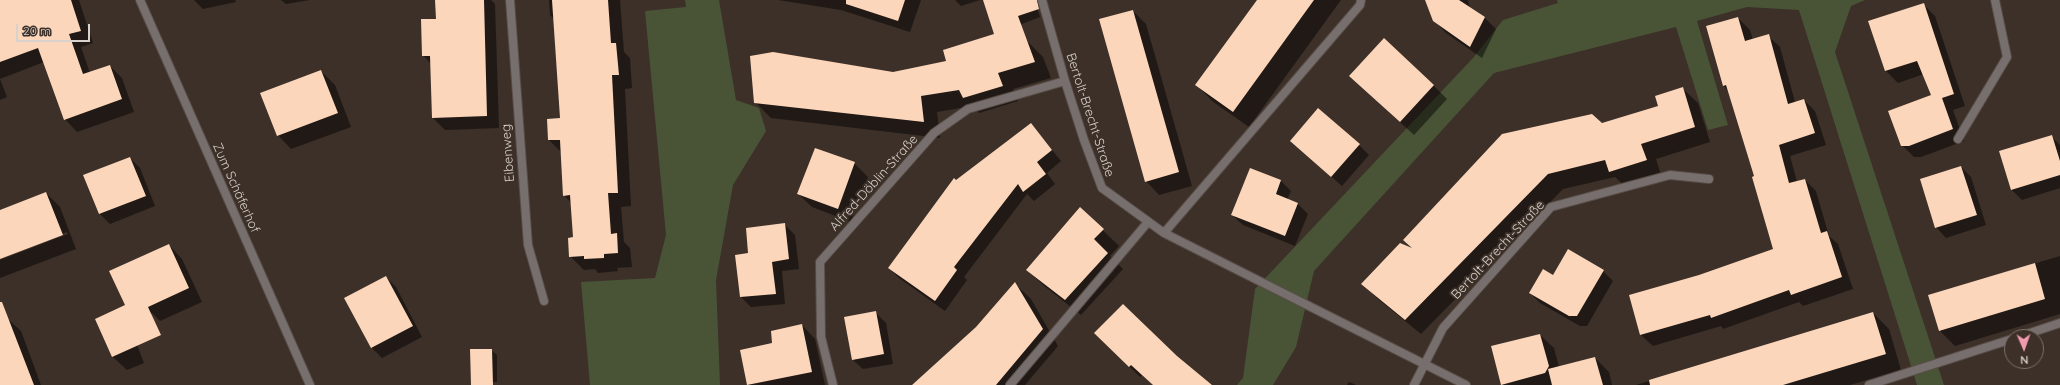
<!DOCTYPE html>
<html>
<head>
<meta charset="utf-8">
<style>
	body { margin:0 }
	#map { position:relative; width:2060px; height:385px; overflow:hidden; background:#3c3028; font-family:Quicksand,sans-serif }
	canvas { display:block }
	.north { position:absolute; left:2004px; top:329px; width:40px; height:40px; box-sizing:border-box; background:#3c3028; border:1px solid #7b706a; border-radius:50%; rotate:178deg; font-size:11px; font-weight:700; line-height:16px; text-align:center; color:#d9d1cc }
	.north::after { content:''; display:block; margin:auto; width:14px; height:18px; background:#f29aae; clip-path:polygon(50% 0,100% 100%,50% 72%,0 100%) }
	.scale { position:absolute; left:16px; top:24px; width:74px; height:18px; box-sizing:border-box; border:2px solid #d9d1cc; border-top:0; padding-left:5px; font-size:12px; line-height:14px; white-space:nowrap; color:#d9d1cc; -webkit-text-stroke:3px #3c3028; paint-order:stroke }
</style>
</head>
<body>
<div id="map">
<canvas width="2060" height="385"></canvas>
<div class="north">N</div>
<div class="scale">20 m</div>
</div>
<script>
const ctx = document.querySelector('canvas').getContext('2d');
ctx.lineJoin = 'round';
function paint(path, color) {
  ctx.fillStyle = color;
  ctx.fill(path, 'evenodd');
}
function stroke(path, color, width, dash) {
  ctx.strokeStyle = color;
  ctx.lineWidth = width;
  ctx.lineCap = dash ? 'butt' : 'round';
  ctx.setLineDash(dash || []);
  ctx.stroke(path);
}
function write(font, color, halo, rows, align = 'center') {
  ctx.font = font + ' Quicksand,sans-serif';
  ctx.lineWidth = 4;
  ctx.setLineDash([]);
  ctx.textBaseline = 'middle';
  ctx.strokeStyle = halo;
  ctx.fillStyle = color;
  for (const [text, x, y, turn = 0] of rows) {
    ctx.save();
    ctx.translate(x, y);
    ctx.rotate((+turn || 0) * Math.PI / 180);
    ctx.textAlign = isNaN(turn) ? turn : align;
    if (halo) ctx.strokeText(text, 0, 0);
    ctx.fillText(text, 0, 0);
    ctx.restore();
  }
}
const green = new Path2D(`
	M685,0H719L736,100L759,108L766,131L733,185L716,280L720,385H590L581,282L655,278L666,235L645,11L686,7Z
	M1557,0H1865L1851,6L1835,52L1944,385H1917L1799,10L1747,7L1697,21L1728,125L1708,130L1676,27L1494,73L1314,271L1296,347L1273,385H1237L1243,378L1255,289L1473,58L1503,20L1558,3Z`);
const shadow = new Path2D(`
	M21,0H79L93,43L81,47L90,73L110,66L122,78L134,112L77,132L65,119L44,62L0,79L7,97L0,100V11Z
	M194,0H235L236,2L203,9Z
	M281,0H310L286,4Z
	M436,0H491L495,4L499,128L445,130L433,118L431,64L423,55L437,20Z
	M549,0H620L624,52L630,58L632,88L625,89L631,206L621,207L624,242L630,248L632,267L617,268L618,271L598,273L595,269L584,270L570,256L574,238L571,203L564,195L562,153L549,140L562,119L554,19L550,15Z
	M778,0H921L910,32L841,10Z
	M955,0H980L961,6Z
	M984,0H1035L1040,17L1001,32Z
	M1258,0H1341L1249,127L1212,101L1197,85Z
	M1426,0H1468L1470,8L1484,17L1496,29L1482,58L1446,33L1434,20Z
	M1923,4L1935,16L1965,106L1953,110L1964,141L1921,157H1914L1902,145L1932,95L1924,74L1898,83L1886,71L1870,22Z
	M1133,11L1146,24L1192,186L1159,195L1146,181Z
	M1738,18L1750,30L1753,40L1768,36L1780,47L1795,102L1804,100L1815,111L1826,145L1790,156L1797,182L1805,180L1816,191L1829,236L1838,244L1853,289L1803,306L1799,302L1723,329L1721,326L1653,346L1641,335L1630,296L1699,276L1774,249L1755,177L1728,91L1724,86Z
	M1027,41L1043,57L1051,78L1013,89L1018,101L979,113L972,106L937,112L940,138L771,118L755,102L947,62Z
	M321,71L335,85L351,127L291,149L278,135Z
	M1433,85L1447,99L1414,135L1364,89Z
	M1682,88L1698,103L1710,142L1656,159L1661,175L1626,187L1615,177L1563,189L1421,334L1378,299L1363,284L1602,124L1659,107Z
	M1031,124L1061,161L1047,173L1055,184L1034,201L1027,194L964,277L967,280L945,311L899,278L889,268L956,181Z
	M2051,136L2060,145V188L2022,200L2012,190L2000,152Z
	M1291,141L1359,145L1369,155L1342,186Z
	M130,158L140,168L155,206L110,224L100,214L85,175Z
	M854,163L868,177L851,222L812,207L798,194Z
	M1961,167L1971,177L1986,225L1946,238L1936,227Z
	M1281,181L1291,191L1287,200L1298,204L1308,214L1295,246L1243,225L1232,215Z
	M46,193L60,207L76,249L0,278V260L68,234L67,232L0,258V211Z
	M1080,208L1119,246L1110,256L1123,269L1081,315L1043,285L1027,270Z
	M785,225L795,235L799,269L782,271L785,304L751,307L741,297L736,255L750,254Z
	M169,245L182,259L202,302L160,321L152,313L139,318Z
	M2060,256V314L1955,346L1940,331L1929,295Z
	M1603,271L1613,281L1587,326H1580L1540,303L1530,293L1554,277Z
	M386,277L396,287L422,337L382,358L372,348L345,298Z
	M1015,284L1031,299L1058,346L1025,385H914L977,328Z
	M875,312L886,323L893,364L863,369L852,359Z
	M1873,313L1889,329L1901,370L1850,385H1636Z
	M7,318L21,331L41,385H0V320Z
	M96,320L129,324L144,363L127,370L113,357Z
	M802,325L815,339L825,385H748L741,351L773,344Z
	M1540,335L1554,348L1559,367L1595,358L1609,372L1612,385H1502Z
	M1105,343L1176,357L1210,385H1153L1142,375L1140,377Z
	M491,350L497,355V382H477Z
	M1349,382L1356,385H1347Z`);
const building = new Path2D(`
	M0,0H71L81,31L69,34L83,74L110,65L122,99L64,120L38,48L0,62Z
	M435,0H484L487,116L432,118L430,56H422L421,19H436Z
	M552,0H608L611,43H616L619,75H612L618,193H608L611,234L617,233L618,253L604,254V258L584,259V256L569,257L568,238L573,237L570,195L563,196L560,140H548L547,119L560,118Z
	M846,0H905L898,21L846,4Z
	M983,0H1037L1039,9L1018,16L1035,62L998,73L1003,86L963,98L959,90L921,96L924,122L754,103L750,56L773,52L893,72L946,61L943,50L994,34Z
	M1257,0H1314L1233,112L1195,85Z
	M1425,0H1459L1485,17L1470,47L1433,21Z
	M1924,3L1954,94L1942,98L1953,129L1909,146H1901L1888,111L1931,95L1917,61L1885,71L1868,21Z
	M1133,10L1179,172L1145,182L1099,19Z
	M1738,17L1745,41L1769,34L1788,104L1804,99L1815,133L1779,145L1789,183L1805,179L1821,233L1827,231L1842,277L1791,295L1789,290L1711,318L1710,315L1640,335L1629,295L1699,275L1773,249L1752,177L1754,176L1726,85L1723,86L1706,26Z
	M1384,38L1434,85L1400,122L1349,76Z
	M321,70L338,113L277,136L260,93Z
	M1683,87L1695,127L1641,144L1647,160L1609,172L1605,160L1548,174L1405,320L1361,284L1400,243L1412,248L1403,240L1502,134L1592,114L1602,123L1658,106L1655,96Z
	M1318,108L1360,144L1331,177L1290,141Z
	M1031,123L1052,150L1037,162L1046,174L1023,192L1018,184L954,267L957,270L935,301L888,268L954,178L956,180Z
	M2052,135L2060,161V175L2011,190L1999,151Z
	M815,148L855,162L838,209L797,194Z
	M130,157L146,196L99,214L83,175Z
	M1961,166L1977,215L1935,228L1920,179Z
	M1250,168L1281,180L1276,194L1298,203L1285,236L1231,215Z
	M46,192L63,235L0,259V210Z
	M1080,207L1104,229L1094,239L1108,253L1065,300L1026,270Z
	M785,223L789,259L772,262L776,294L740,297L735,255L748,253L746,228Z
	M169,244L189,288L148,307L161,335L112,357L95,319L125,305L109,271Z
	M1568,249L1604,270L1577,316H1569L1529,293L1543,269L1553,275Z
	M2035,263L2045,299L1939,331L1928,295Z
	M386,276L413,326L371,348L344,298Z
	M1015,282L1043,329L996,385H912L976,327Z
	M0,302H2L34,385H0Z
	M1123,304L1177,356L1212,385H1153L1131,365L1129,367L1094,333Z
	M876,311L884,354L852,360L844,317Z
	M1873,312L1886,354L1783,385H1650L1649,380Z
	M802,324L812,372L747,385L740,350L772,343L771,331Z
	M1540,334L1549,366L1545,373L1501,385L1491,346Z
	M470,349H492L493,385H471Z
	M1595,357L1603,385H1552L1548,369Z`);
const street = new Path2D(`
	M140,0L310,385
	M510,0L528,245L544,301
	M1042,0L1065,81L1084,140L1102,188L1164,233L1466,385
	M1958,139L2007,57L1995,0
	M1164,233L1360,5L1361,0
	M2018,337L2060,323
	M833,385L821,337L820,262L934,133L968,109L1065,81
	M1010,385L1148,222
	M1414,385L1443,328L1551,207L1670,175L1709,179
	M1869,385L2012,339`);
const streetNames = [
	["Bertolt-Brecht-Straße",1090,115,72],
	["Eibenweg",508,153,-94],
	["Alfred-Döblin-Straße",874,183,-48],
	["Zum Schäferhof",236,188,66],
	["Bertolt-Brecht-Straße",1498,250,-47]
];
paint(green, '#495436');
paint(shadow, '#0007');
paint(building, '#fcd6bb');
stroke(street, '#584d46', 10);
stroke(street, '#776f6e', 8);
write('13px', '#d9d1cc', '#3c3028', streetNames);
</script>
</body>
</html>
